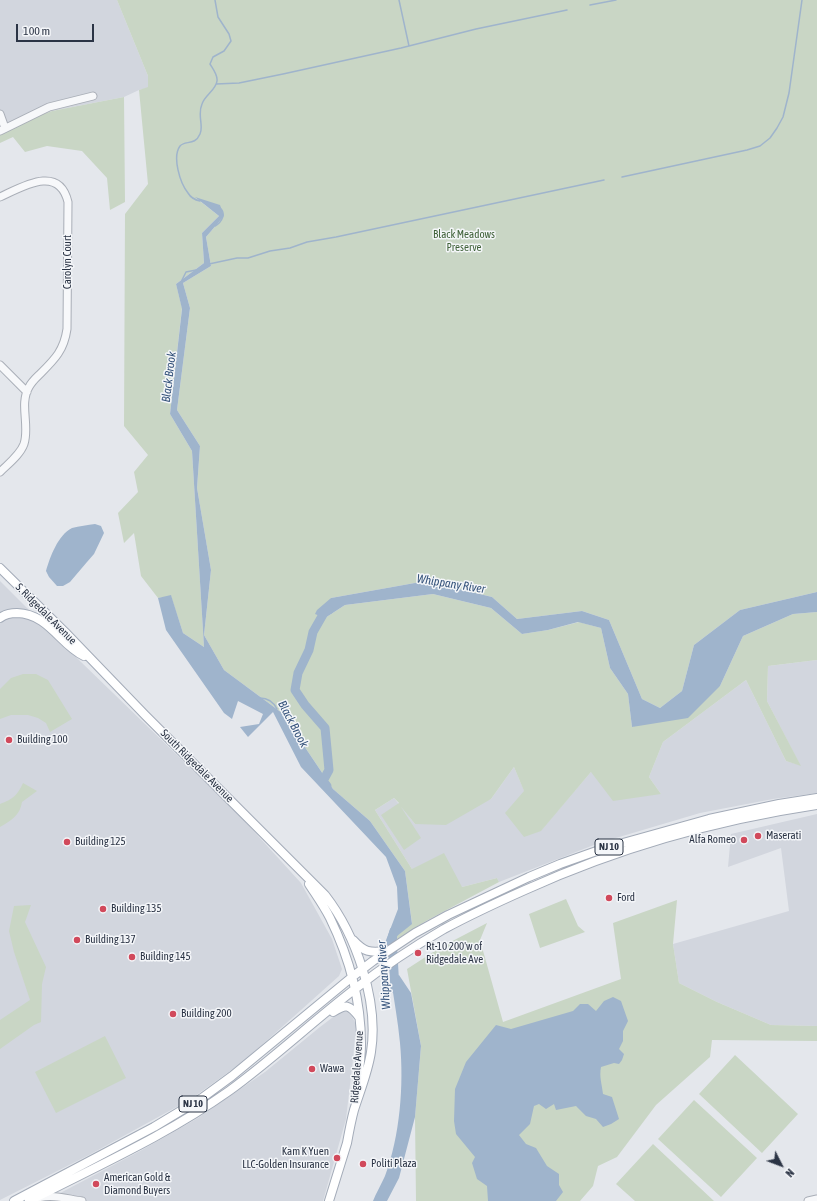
<!DOCTYPE html>
<html>
<head>
<meta charset="utf-8">
<style>
	body { margin:0 }
	#map { position:relative; width:817px; height:1201px; overflow:hidden; background:#e4e7ec; font-family:"Asap Condensed",sans-serif }
	canvas { display:block }
	.north { position:absolute; left:761px; top:1145px; width:40px; height:40px; -webkit-text-stroke:3px #f4f6f9; paint-order:stroke; rotate:132deg; font-size:11px; font-weight:700; line-height:16px; text-align:center; color:#2b3445 }
	.north::after { content:''; display:block; margin:auto; width:14px; height:18px; background:#2b3445; clip-path:polygon(50% 0,100% 100%,50% 72%,0 100%) }
	.scale { position:absolute; left:16px; top:24px; width:78px; height:18px; box-sizing:border-box; border:2px solid #2b3445; border-top:0; padding-left:5px; font-size:12px; line-height:14px; white-space:nowrap; color:#2b3445; -webkit-text-stroke:3px #f4f6f9; paint-order:stroke }
</style>
</head>
<body>
<div id="map">
<canvas width="817" height="1201"></canvas>
<div class="north">N</div>
<div class="scale">100 m</div>
</div>
<script>
const ctx = document.querySelector('canvas').getContext('2d');
ctx.lineJoin = 'round';
function paint(path, color) {
  ctx.fillStyle = color;
  ctx.fill(path, 'evenodd');
}
function stroke(path, color, width, dash) {
  ctx.strokeStyle = color;
  ctx.lineWidth = width;
  ctx.lineCap = dash ? 'butt' : 'round';
  ctx.setLineDash(dash || []);
  ctx.stroke(path);
}
function write(font, color, halo, rows, align = 'center') {
  ctx.font = font + ' "Asap Condensed",sans-serif';
  ctx.lineWidth = 3;
  ctx.setLineDash([]);
  ctx.textBaseline = 'middle';
  ctx.strokeStyle = halo;
  ctx.fillStyle = color;
  for (const [text, x, y, turn = 0] of rows) {
    ctx.save();
    ctx.translate(x, y);
    ctx.rotate((+turn || 0) * Math.PI / 180);
    ctx.textAlign = isNaN(turn) ? turn : align;
    if (halo) ctx.strokeText(text, 0, 0);
    ctx.fillText(text, 0, 0);
    ctx.restore();
  }
}
const built = new Path2D(`
	M0,0H117L148,76V88L139,90L124,97L52,111L0,129Z
	M0,581L81,662L239,815L301,883L332,939L342,969L339,976L244,1061L191,1099L89,1155L0,1200Z
	M817,660V793L773,799L700,813L599,843L499,882L497,878L462,887L412,869L375,810L394,798L415,824L491,799L514,767L541,830L591,772L661,794L649,777L663,742L746,680L786,761L800,765L767,701L768,666Z
	M817,814V1026L771,1025L717,1002L679,983L673,944L789,911L781,848L728,867L731,834Z
	M341,1011L350,1012L356,1025L353,1059L346,1119L323,1201H45L142,1150L198,1118L265,1072L320,1027Z`);
const green = new Path2D(`
	M117,0H817V592L740,610L694,645L682,691L660,708L642,699L609,620L582,611L517,619L492,597L426,581L331,598L325,618L345,605L433,594L491,608L522,634L548,630L579,622L601,628L610,668L628,694L632,727L720,686L743,636L793,614L817,612V660L768,666L767,701L801,766L786,761L746,680L663,742L649,777L661,794L613,801L591,772L541,831L524,837L505,813L524,791L514,767L491,799L446,825L415,824L401,807L421,838L404,850L381,815L399,803L394,798L375,810L412,869L444,853L462,887L497,878L499,882L426,921L397,939L396,936L412,923L405,871L370,821L333,789L282,713L224,670L204,635L211,570L197,488L200,446L177,410L190,308L183,283L211,266L206,237L224,216L196,198L219,216L202,233L204,263L176,284L182,308L170,414L192,451L204,647L183,633L171,596L158,598L141,576L134,533L124,543L118,513L138,492L134,472L148,455L124,426L125,214L148,184L139,90L148,87V76Z
	M124,97L125,202L110,210L107,178L82,151L47,146L25,152L13,137L0,143V129L52,111Z
	M23,674H36L48,680L72,719L50,732L46,723L38,718L28,715H11L0,719V689L11,678Z
	M23,783L37,791L22,802C20,815 12,820 0,827V804C13,799 17,796 23,783Z
	M566,899L578,926L585,932L540,948L529,914Z
	M677,900L673,944L679,983L717,1002L771,1025L817,1026V1041L712,1040L710,1057L656,1105L617,1157L598,1166L593,1186L580,1201H416L415,1117L421,1046L407,969L441,947L487,923L480,940L503,1022L621,979L613,923Z
	M31,905L25,922L46,967L42,984L41,1022L34,1025L0,1049V1020L30,1000L14,952L9,931L14,906Z
	M105,1036L126,1078L56,1113L35,1072Z
	M735,1055L798,1114L762,1153L699,1094Z
	M694,1100L757,1158L721,1197L658,1139Z
	M653,1144L714,1201H635L616,1184Z`);
const water = new Path2D(`
	M195,197L220,205L224,216L206,237L211,266L183,283L190,308L177,410L200,446L197,488L211,570L204,635L224,670L282,713L333,789L370,821L405,871L412,924L397,936V939L383,948L398,909L397,887L386,857L301,767L273,712L248,737L240,727L259,724L263,714L238,701L232,719L224,713L166,630L158,598L171,595L183,633L204,647L192,451L170,414L182,309L176,284L204,263L202,233L219,216Z
	M95,524L101,526L104,533L94,554L87,562L70,582L63,586H57L49,577L46,571C50,557 58,535 72,528C79,526 88,525 95,524Z
	M426,581L492,597L517,619L582,611L609,620L642,699L660,708L682,691L694,645L740,610L817,592V612L793,614L743,636L720,686L688,718L632,727L628,694L610,668L601,628L578,622L548,630L522,634L491,608L433,594L345,605L325,618L315,614L317,610L331,598Z
	M399,975L411,993L421,1046L415,1117L399,1178L387,1201H373C376,1193 381,1185 385,1176C400,1136 404,1085 400,1043C398,1022 394,1000 391,979Z
	M613,997L621,1001L628,1021L623,1031V1041L619,1049L624,1054L622,1060L619,1064L614,1063L601,1067C599,1077 602,1084 603,1094L612,1097L619,1119L611,1124L603,1127L596,1119L586,1116L576,1106L556,1110L554,1104L546,1109L539,1104L534,1106L530,1124L519,1135L526,1144L536,1148L547,1166L559,1174V1185L563,1192L556,1201H488L487,1186L477,1179L472,1163L475,1157L456,1134L454,1121L455,1089L466,1062L496,1025L511,1029L573,1011L580,1004H588L596,1011L604,1001Z`);
const stream = new Path2D(`
	M399,0L409,46
	M590,5L616,0
	M216,84L239,83L283,74L401,48L476,29L567,10
	M622,177L747,150L760,146L770,138L777,128L783,117L789,93L802,0
	M200,201C195,200 191,198 188,193C180,183 172,157 180,146C185,140 195,146 200,134C204,126 197,115 202,104C205,95 216,90 217,81C218,75 213,69 210,64L213,57L224,51L231,41L229,34L218,17L215,0
	M215,226C222,222 227,213 219,207
	M209,264L237,258H248L270,251L290,248L307,242L336,237L604,180
	M182,280L186,272L196,270
	M260,698C268,698 273,701 277,709`);
const river = new Path2D(`
	M327,786L323,781L329,770L325,728L305,705L295,690L298,673L309,650L313,632L325,611L329,610
	M394,931L392,938L395,989`);
const minor = new Path2D(`
	M0,114L5,128
	M0,131L49,107L93,96
	M0,197C22,187 59,164 68,202L67,329C64,350 55,359 41,373C37,377 32,381 29,387C19,404 30,426 24,444C20,455 8,464 0,472
	M0,365L27,392
	M38,1198C53,1194 67,1199 82,1201
	M808,1201L817,1199`);
const major = new Path2D(`
	M0,568L65,632L145,715L325,895C356,935 379,1001 371,1052C368,1072 360,1091 354,1110C351,1121 349,1132 347,1143C341,1162 335,1182 329,1201
	M0,618C5,614 11,613 17,613C49,614 60,645 84,656
	M309,884C316,895 324,906 330,918C349,957 361,1000 361,1044C361,1061 358,1078 356,1096
	M353,940C364,952 370,953 385,951
	M333,1012C346,1004 349,1004 359,1017
	M14,1201L154,1127L202,1098L232,1076L352,977L373,961L415,933L448,915L529,877L560,864L605,848L709,819L779,804L817,798
	M29,1201C97,1166 167,1135 229,1091C273,1059 312,1022 355,989C383,967 413,947 444,929C470,915 498,902 525,890C618,848 716,820 817,805`);
const markers = [
	[9,740,4,"#d1495b"],
	[758,836,4,"#d1495b"],
	[744,840,4,"#d1495b"],
	[67,842,4,"#d1495b"],
	[609,898,4,"#d1495b"],
	[103,909,4,"#d1495b"],
	[77,940,4,"#d1495b"],
	[418,953,4,"#d1495b"],
	[132,957,4,"#d1495b"],
	[173,1014,4,"#d1495b"],
	[312,1069,4,"#d1495b"],
	[337,1158,4,"#d1495b"],
	[363,1164,4,"#d1495b"],
	[96,1184,4,"#d1495b"]
];
const shields = [
	[609,847,28],
	[193,1104,28]
];
const shieldNames = [
	["NJ 10",609,847],
	["NJ 10",193,1104]
];
const parkNames = [
	["Black Meadows",464,235],
	["Preserve",464,248]
];
const streetNames = [
	["Carolyn Court",68,262,-90],
	["S. Ridgedale Avenue",46,614,45],
	["South Ridgedale Avenue",197,766,45],
	["Ridgedale Avenue",357,1067,-86]
];
const poiNames = [
	["Building 100",17,740],
	["Maserati",766,836],
	["Alfa Romeo",736,840,"right"],
	["Building 125",75,842],
	["Ford",617,898],
	["Building 135",111,909],
	["Building 137",85,940],
	["Rt-10 200'w of",426,947],
	["Ridgedale Ave",426,960],
	["Building 145",140,957],
	["Building 200",181,1014],
	["Wawa",320,1069],
	["Kam K Yuen",329,1152,"right"],
	["LLC-Golden Insurance",329,1165,"right"],
	["Politi Plaza",371,1164],
	["American Gold &",104,1178],
	["Diamond Buyers",104,1191]
];
const waterNames = [
	["Black Brook",169,377,-83],
	["Whippany River",451,584,9],
	["Black Brook",293,724,62],
	["Whippany River",384,975,-94]
];
paint(built, '#d2d6de');
paint(green, '#c9d6c5');
paint(water, '#9fb4cc');
stroke(stream, '#9fb4cc', 1.5);
stroke(river, '#9fb4cc', 9);
stroke(minor, '#a9aeb7', 9);
stroke(major, '#a3abb8', 10);
stroke(minor, '#f7f8fa', 7);
stroke(major, '#fff', 8);
for (const [x, y, r, color] of markers) {
  const dot = new Path2D();
  dot.arc(x, y, r, 0, 2 * Math.PI);
  ctx.fillStyle = color;
  ctx.fill(dot);
  stroke(dot, '#f4f6f9', 1.5);
}
for (const [x, y, w] of shields) {
  const box = new Path2D();
  box.roundRect(x - w / 2, y - 8, w, 16, 3);
  ctx.fillStyle = '#f4f6f9';
  ctx.fill(box);
  stroke(box, '#2b3445', 1);
}
write('bold 10px', '#2b3445', null, shieldNames);
write('11px', '#3f6138', '#f4f6f9', parkNames);
write('11px', '#2b3445', '#f4f6f9', streetNames);
write('11px', '#2b3445', '#f4f6f9', poiNames, 'left');
write('italic 12px', '#34527a', '#f4f6f9', waterNames);
</script>
</body>
</html>
